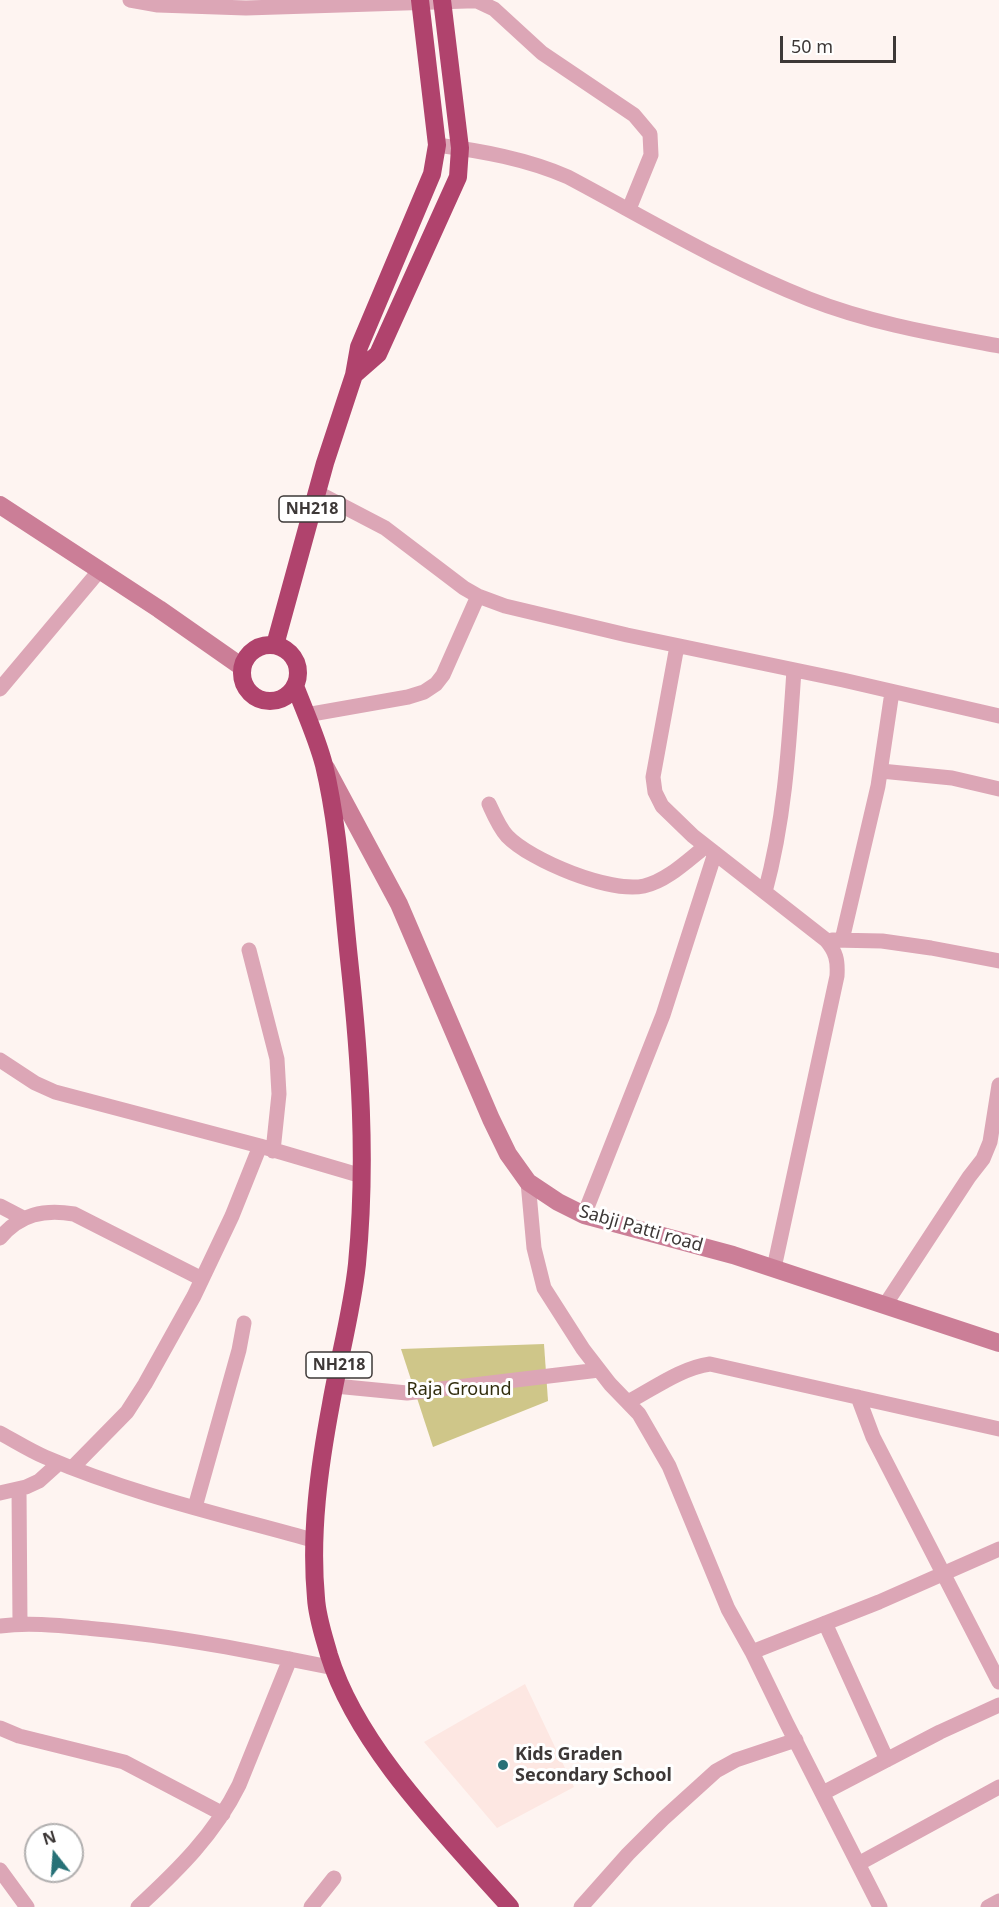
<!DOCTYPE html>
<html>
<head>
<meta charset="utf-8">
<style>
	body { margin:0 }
	#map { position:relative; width:999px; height:1907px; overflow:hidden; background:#fef4f1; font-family:"Noto Sans",sans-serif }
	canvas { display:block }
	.north { position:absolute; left:24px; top:1823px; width:60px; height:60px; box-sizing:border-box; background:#fff; border:2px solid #b1afaf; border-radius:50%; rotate:343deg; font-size:16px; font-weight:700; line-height:24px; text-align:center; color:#3d3837 }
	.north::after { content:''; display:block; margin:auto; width:21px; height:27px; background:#277177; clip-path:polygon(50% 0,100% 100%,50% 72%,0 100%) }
	.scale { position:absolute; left:780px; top:36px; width:116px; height:27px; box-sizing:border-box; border:3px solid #3d3837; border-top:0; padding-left:8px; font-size:18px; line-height:21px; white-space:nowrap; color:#3d3837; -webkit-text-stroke:4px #fff; paint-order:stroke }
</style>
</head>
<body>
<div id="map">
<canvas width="999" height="1907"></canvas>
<div class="north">N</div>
<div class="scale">50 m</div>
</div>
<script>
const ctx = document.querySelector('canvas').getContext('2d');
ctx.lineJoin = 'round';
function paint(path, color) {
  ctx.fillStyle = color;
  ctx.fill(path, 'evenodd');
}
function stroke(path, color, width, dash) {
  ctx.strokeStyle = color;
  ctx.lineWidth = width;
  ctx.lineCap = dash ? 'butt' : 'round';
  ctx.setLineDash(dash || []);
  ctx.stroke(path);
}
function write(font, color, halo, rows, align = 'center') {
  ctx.font = font + ' "Noto Sans",sans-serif';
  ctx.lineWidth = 6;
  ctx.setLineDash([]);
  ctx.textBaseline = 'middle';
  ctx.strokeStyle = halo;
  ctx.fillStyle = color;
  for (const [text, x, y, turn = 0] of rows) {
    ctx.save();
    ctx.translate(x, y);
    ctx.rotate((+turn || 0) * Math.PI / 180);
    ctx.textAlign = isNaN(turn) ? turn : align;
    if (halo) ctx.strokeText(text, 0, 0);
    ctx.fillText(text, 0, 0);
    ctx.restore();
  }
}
const built = new Path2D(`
	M525,1684L574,1787L497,1828L424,1742Z`);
const green = new Path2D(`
	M544,1344L548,1401L433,1447L401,1349Z`);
const street = new Path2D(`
	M130,0L158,5L246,8L467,1H477L494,9L542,53L634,115L650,134L651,155L629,209
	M437,145C482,151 527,159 568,177C647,219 725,266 809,299C870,323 935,334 999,346
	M316,492L385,528L464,588L478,596L505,606L627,635L843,680L999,716
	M677,646L653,777L655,792L662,806L693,836L826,940C836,952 838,960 837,976L774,1268
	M0,689L100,570
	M306,715L408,697L424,692L436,684L443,675L478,596
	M881,771L952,778L999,789
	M489,804C494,815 499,827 507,836C531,861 610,893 644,886C667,881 688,860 706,846
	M765,892C785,819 789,745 794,670
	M832,940L882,941L931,948L999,961
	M842,940L878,786L892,692
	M249,950L277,1059L279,1094L273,1151
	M0,1060L35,1083L55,1092L260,1146L362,1176
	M528,1182L534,1248L544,1288L583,1349L610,1384L639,1414L669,1466L728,1609L752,1652L786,1722L880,1907
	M0,1206L23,1218
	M584,1215L663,1015L715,853
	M0,1238C20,1214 44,1209 74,1214L202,1279
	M885,1305L969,1177L983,1159L990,1142L999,1085
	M335,1386L407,1393L599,1370
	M858,1397L873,1437L999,1682
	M628,1402C653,1389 681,1368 710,1364L999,1429
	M0,1433C15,1441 29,1450 45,1457C131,1494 223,1515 313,1540
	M72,1468L127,1412L145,1384L194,1296L232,1216L260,1146
	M19,1489L20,1624
	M0,1493L26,1487L39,1481L59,1463
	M195,1507L239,1350L244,1323
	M825,1623L887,1760
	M0,1626C32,1622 63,1626 96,1629C176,1636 255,1652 334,1668
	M752,1652L879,1602L999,1549
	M0,1728L19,1736L124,1762L223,1814
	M823,1793L940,1732L999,1705
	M858,1864L999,1787
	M0,1870L27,1907
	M138,1907C178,1870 215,1834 239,1785L290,1659
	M311,1907L334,1878
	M581,1907L628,1854L663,1819L716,1771L736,1760L796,1740
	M988,1907L999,1901`);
const secondary = new Path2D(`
	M0,505L159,609L242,667
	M326,768L399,904L491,1119L508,1154L528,1182L558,1202L584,1215L733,1255L999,1343`);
const highway = new Path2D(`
	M354,375L378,354L458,177L460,148L442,0
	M242 673a28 28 0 1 1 56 0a28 28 0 1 1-56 0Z
	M275,645L325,463L354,375L359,347L432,174L437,145L420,0
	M295,686C305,712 317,738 324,765C339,828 342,894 349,959C360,1060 367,1161 357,1264C352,1311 339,1358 331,1404C319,1468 310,1534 316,1598C317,1617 324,1637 329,1655C357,1747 447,1836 510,1907`);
const markers = [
	[503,1765,6,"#277177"]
];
const shields = [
	[312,509,66],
	[339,1365,66]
];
const shieldNames = [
	["NH218",312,509],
	["NH218",339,1365]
];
const streetNames = [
	["Sabji Patti road",641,1229,16]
];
const parkNames = [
	["Raja Ground",459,1390]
];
const poiNames = [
	["Kids Graden",515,1755],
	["Secondary School",515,1776]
];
paint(built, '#fde7e2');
paint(green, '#cfc689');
stroke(street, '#dca6b6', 15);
stroke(secondary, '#cb7e97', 18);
stroke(highway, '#b0436d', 18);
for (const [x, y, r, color] of markers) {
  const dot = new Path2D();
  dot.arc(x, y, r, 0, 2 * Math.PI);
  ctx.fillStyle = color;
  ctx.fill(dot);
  stroke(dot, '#fff', 2);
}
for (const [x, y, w] of shields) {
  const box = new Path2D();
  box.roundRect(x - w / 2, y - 13, w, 26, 4.5);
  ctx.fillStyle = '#fff';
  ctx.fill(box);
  stroke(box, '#3d3837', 1.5);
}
write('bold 16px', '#3d3837', null, shieldNames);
write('18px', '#3d3837', '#fff', streetNames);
write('18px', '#312d0e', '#fff', parkNames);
write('bold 18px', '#3d3837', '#fff', poiNames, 'left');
</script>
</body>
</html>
